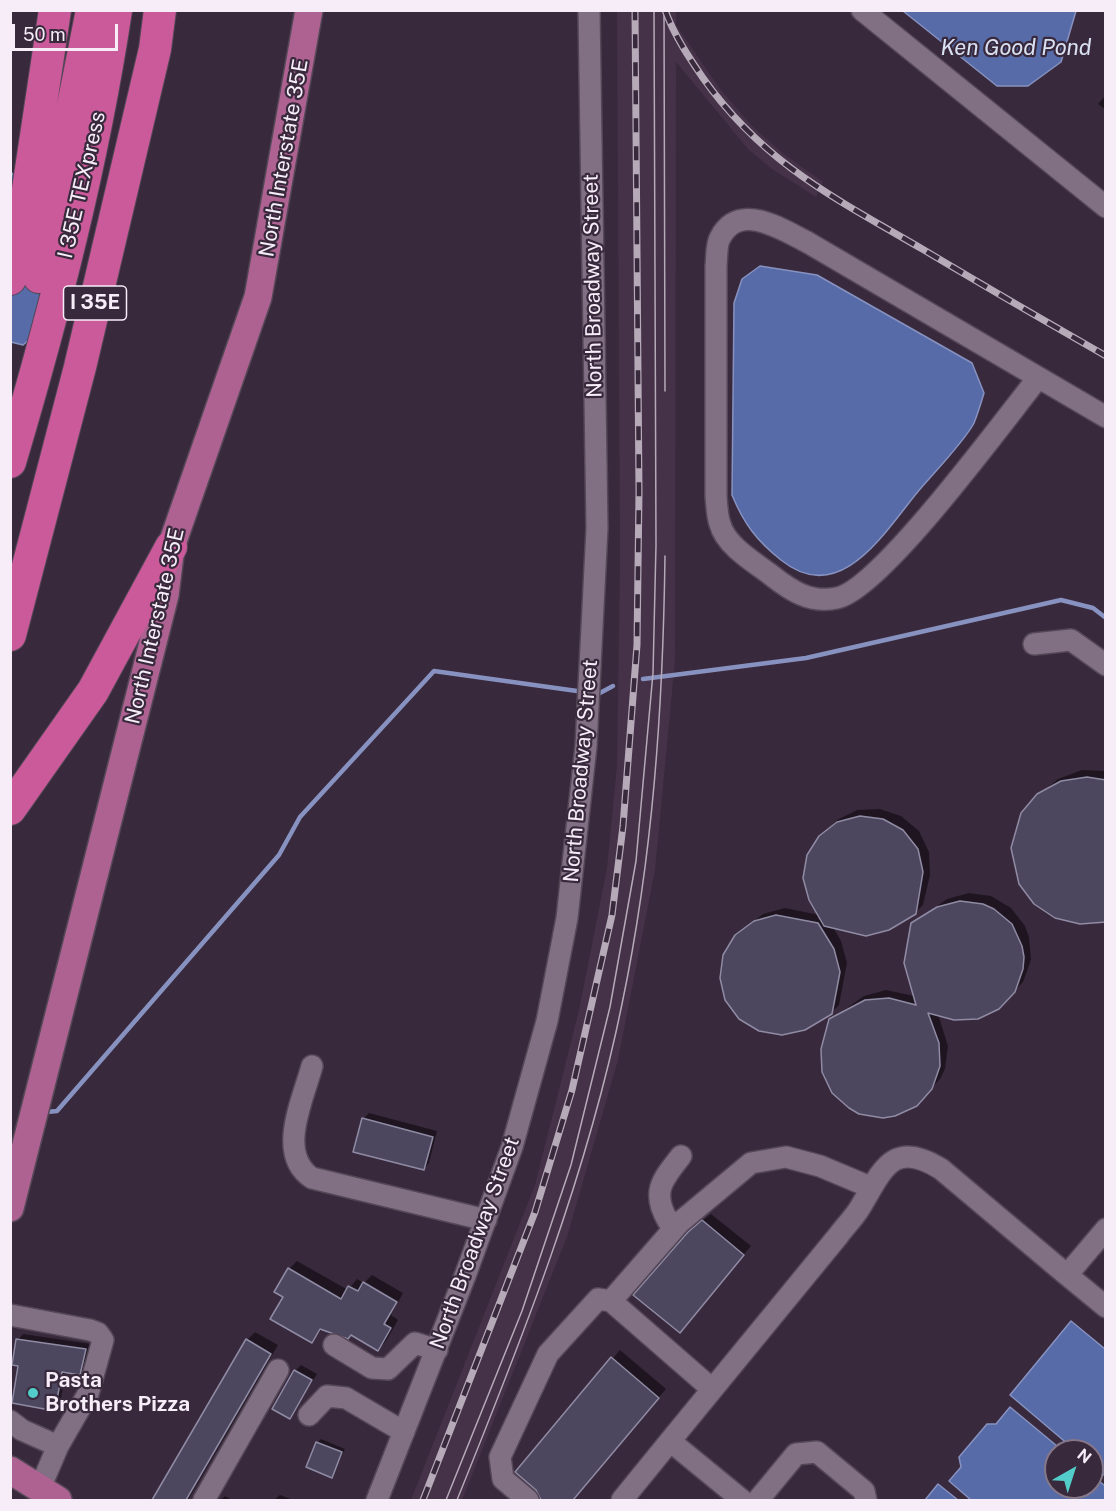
<!DOCTYPE html>
<html>
<head>
<meta charset="utf-8">
<style>
	body { margin:0 }
	#map { position:relative; width:1116px; height:1511px; overflow:hidden; background:#39293c; font-family:"Public Sans",sans-serif }
	canvas { display:block }
	.frame { position:absolute; inset:0; border:12px solid #f7edf9; pointer-events:none }
	.north { position:absolute; left:1044px; top:1439px; width:60px; height:60px; box-sizing:border-box; background:#39293c; border:2px solid #857788; border-radius:50%; rotate:39deg; font-size:16px; font-weight:700; line-height:24px; text-align:center; color:#f7edf9 }
	.north::after { content:''; display:block; margin:auto; width:21px; height:27px; background:#53cdc9; clip-path:polygon(50% 0,100% 100%,50% 72%,0 100%) }
	.scale { position:absolute; left:12px; top:24px; width:106px; height:27px; box-sizing:border-box; border:3px solid #f7edf9; border-top:0; padding-left:8px; font-size:18px; line-height:21px; white-space:nowrap; color:#f7edf9; -webkit-text-stroke:4px #39293c; paint-order:stroke }
</style>
</head>
<body>
<div id="map">
<canvas width="1116" height="1511"></canvas>
<div class="frame"></div>
<div class="north">N</div>
<div class="scale">50 m</div>
</div>
<script>
const ctx = document.querySelector('canvas').getContext('2d');
ctx.lineJoin = 'round';
function paint(path, color) {
  ctx.fillStyle = color;
  ctx.fill(path, 'evenodd');
}
function stroke(path, color, width, dash) {
  ctx.strokeStyle = color;
  ctx.lineWidth = width;
  ctx.lineCap = dash ? 'butt' : 'round';
  ctx.setLineDash(dash || []);
  ctx.stroke(path);
}
function write(font, color, halo, rows, align = 'center') {
  ctx.font = font + ' "Public Sans",sans-serif';
  ctx.lineWidth = 4.5;
  ctx.setLineDash([]);
  ctx.textBaseline = 'middle';
  ctx.strokeStyle = halo;
  ctx.fillStyle = color;
  for (const [text, x, y, turn = 0] of rows) {
    ctx.save();
    ctx.translate(x, y);
    ctx.rotate((+turn || 0) * Math.PI / 180);
    ctx.textAlign = isNaN(turn) ? turn : align;
    if (halo) ctx.strokeText(text, 0, 0);
    ctx.fillText(text, 0, 0);
    ctx.restore();
  }
}
const built = new Path2D(`
	M617,11H676V25L720,89L753,127L785,155L823,182L816,197L772,169L748,149L676,62L675,661L655,870L618,1060L567,1237L462,1500H411L535,1185L579,1010L607,868L617,765L620,560Z`);
const water = new Path2D(`
	M903,11L1076,10V11L1061,62L1028,86H997Z
	M10,171L57,227L39,331L23,345L11,342Z
	M760,266L817,275L972,363L984,393C981,403 978,413 974,423C965,441 930,477 916,494C882,536 839,607 781,560C757,541 744,524 732,495L734,303L742,279Z
	M1071,1321L1105,1349V1476L1092,1464V1451H1076L1010,1395Z
	M1010,1407L1063,1451H1056V1487H1092V1475L1105,1486V1500H971L949,1481L961,1467L959,1457L987,1424H996Z
	M938,1484L958,1500H925Z`);
const shadow = new Path2D(`
	M1106,95V110L1098,104Z
	M1082,770L1106,771V920L1027,894L1016,872L1012,849L1039,795L1058,779Z
	M880,809L901,816L919,831L929,852L930,875L923,905L915,913L877,933H854L833,927L841,941L847,963L839,1005L831,1013L745,928L763,914L785,908L819,915L806,867L813,846L837,820L857,810Z
	M969,893L991,896L1011,908L1025,926L1029,937L1031,960L1023,982L1007,999L938,1014L948,1046L945,1069L940,1079L924,1096L830,1020L864,996L886,990L914,996L907,974L906,952L913,923L947,899Z
	M369,1113L437,1131L429,1163L424,1169L363,1119Z
	M711,1214L751,1246L680,1331L698,1224Z
	M297,1261L348,1290L357,1279L364,1283L372,1275L403,1293L391,1315L398,1320L386,1341L378,1349L351,1334L328,1332L322,1329L312,1341L285,1296L289,1269Z
	M255,1332L278,1345L188,1500H154L247,1340Z
	M23,1334L91,1344L85,1367L80,1373L66,1371L60,1403L55,1409L19,1364L18,1340Z
	M620,1350L666,1389L572,1500H546L517,1472Z
	M301,1365L317,1374L290,1417L295,1371Z
	M321,1439L345,1449L332,1476L317,1443Z
	M280,1495L293,1500H274Z
	M225,1496L232,1500H221Z`);
const stream = new Path2D(`
	M643,679L806,658L1061,600L1093,608L1106,618
	M598,694L613,686
	M47,1112L57,1111L279,855L300,817L434,671L577,691`);
const building = new Path2D(`
	M1087,777L1106,780V922L1080,924L1055,918L1034,904L1019,884L1011,848L1021,813L1037,794L1061,781Z
	M860,816L883,819L903,830L918,849L923,872L916,914L889,930L866,936L824,926L809,900L803,878L807,855L819,836L837,822Z
	M960,901L983,904L994,909L1012,924L1022,946L1024,957L1023,969L1015,992L999,1009L978,1019L954,1020L928,1013L939,1043L940,1066L932,1089L917,1106L895,1116L883,1118L859,1114L849,1108L832,1093L822,1072L821,1049L829,1019L865,1000L889,998L916,1005L904,963L911,923L937,907Z
	M776,915L818,923L834,949L840,972L832,1014L805,1030L782,1035L759,1031L739,1019L725,1000L720,978L723,955L735,935L754,921Z
	M362,1118L433,1137L424,1170L353,1152Z
	M702,1220L744,1255L680,1333L633,1295L688,1232Z
	M288,1268L341,1299L348,1286L358,1291L363,1282L397,1302L384,1324L391,1328L378,1351L351,1335L348,1339L320,1329L312,1343L270,1319L283,1297L274,1292Z
	M16,1339L86,1349L80,1375L62,1372L55,1411L12,1403L18,1366L12,1365Z
	M246,1339L271,1354L186,1500H152Z
	M611,1357L659,1398L573,1500H541L536,1490L515,1472Z
	M294,1370L312,1380L290,1419L272,1409Z
	M316,1442L342,1452L332,1478L306,1467Z`);
const minor = new Path2D(`
	M862,10L1106,207
	M1038,378C1004,420 881,589 837,598C810,604 790,590 771,575C754,562 726,546 720,524C717,516 717,506 716,497V266C717,258 716,245 720,238C739,201 781,229 807,242L1106,417
	M1034,644L1071,640L1106,665
	M312,1066C303,1100 276,1154 312,1178L486,1220
	M681,1156C662,1180 651,1192 668,1221L679,1223L751,1163L786,1157L820,1166L870,1187
	M1106,1229L1067,1275L1106,1307
	M611,1301L679,1223
	M10,1315L90,1330L98,1333L103,1340L88,1394L58,1446
	M334,1345L372,1368L388,1369L415,1343L437,1350
	M309,1415L327,1396L346,1398L404,1432
	M10,1421L22,1430L58,1446L40,1488
	M670,1441L838,1236C845,1226 855,1217 861,1206C883,1169 893,1139 941,1169L1067,1275
	M204,1500L278,1370
	M377,1500L465,1276L512,1147L547,1021L567,918L586,746L597,528L589,10
	M528,1500L503,1479L500,1457L548,1354L598,1299L611,1301L712,1389
	M622,1500L670,1441L742,1500
	M758,1500L796,1454L817,1452L864,1491L866,1500`);
const major = new Path2D(`
	M10,1208L165,595L171,547L258,297L309,10
	M10,1470L58,1500`);
const highway = new Path2D(`
	M39,277L92,10
	M10,279L24,216L55,10
	M10,462C54,314 93,163 116,10
	M10,635L80,367L155,49L160,10
	M10,809L93,691L171,547`);
const tram = new Path2D(`
	M664,10L665,391
	M446,1500L522,1311L571,1165L610,1007L636,861L653,673L656,545L654,10
	M457,1500C522,1339 587,1176 622,1004C653,856 663,707 665,556`);
const rail = new Path2D(`
	M665,10C674,35 688,56 703,78C764,164 836,199 924,250C984,286 1045,321 1106,356
	M423,1500L535,1212L572,1090L612,915L623,826L637,645L639,492L635,10`);
const markers = [
	[33,1393,6,"#53cdc9"]
];
const shields = [
	[95,303,63]
];
const shieldNames = [
	["I 35E",95,303]
];
const streetNames = [
	["North Interstate 35E",284,158,-80],
	["I 35E TEXpress",82,185,-77],
	["North Broadway Street",593,286,-91],
	["North Interstate 35E",155,626,-77],
	["North Broadway Street",581,771,-85],
	["North Broadway Street",475,1243,-70]
];
const poiNames = [
	["Pasta",45,1381],
	["Brothers Pizza",45,1405]
];
const waterNames = [
	["Ken Good Pond",1016,48]
];
paint(built, '#453148');
paint(water, '#576ba8');
stroke(water, '#8792c0', 1.5);
paint(shadow, '#0007');
stroke(stream, '#8792c0', 4.5);
paint(building, '#4c475e');
stroke(building, '#908ba5', 1.5);
stroke(minor, '#544756', 24);
stroke(major, '#544756', 30);
stroke(highway, '#544756', 34);
stroke(minor, '#816f84', 21);
stroke(major, '#ad6292', 27);
stroke(highway, '#cb5a9b', 32);
stroke(tram, '#b6aab9', 1.5);
stroke(rail, '#b6aab9', 7);
stroke(rail, '#39293c', 4.5, [14]);
for (const [x, y, r, color] of markers) {
  const dot = new Path2D();
  dot.arc(x, y, r, 0, 2 * Math.PI);
  ctx.fillStyle = color;
  ctx.fill(dot);
  stroke(dot, '#39293c', 2);
}
for (const [x, y, w] of shields) {
  const box = new Path2D();
  box.roundRect(x - w / 2, y - 17, w, 34, 4.5);
  ctx.fillStyle = '#39293c';
  ctx.fill(box);
  stroke(box, '#f7edf9', 1.5);
}
write('bold 20px', '#f7edf9', null, shieldNames);
write('21px', '#f7edf9', '#39293c', streetNames);
write('bold 21px', '#f7edf9', '#39293c', poiNames, 'left');
write('italic 22px', '#dae1f3', '#39293c', waterNames);
</script>
</body>
</html>
